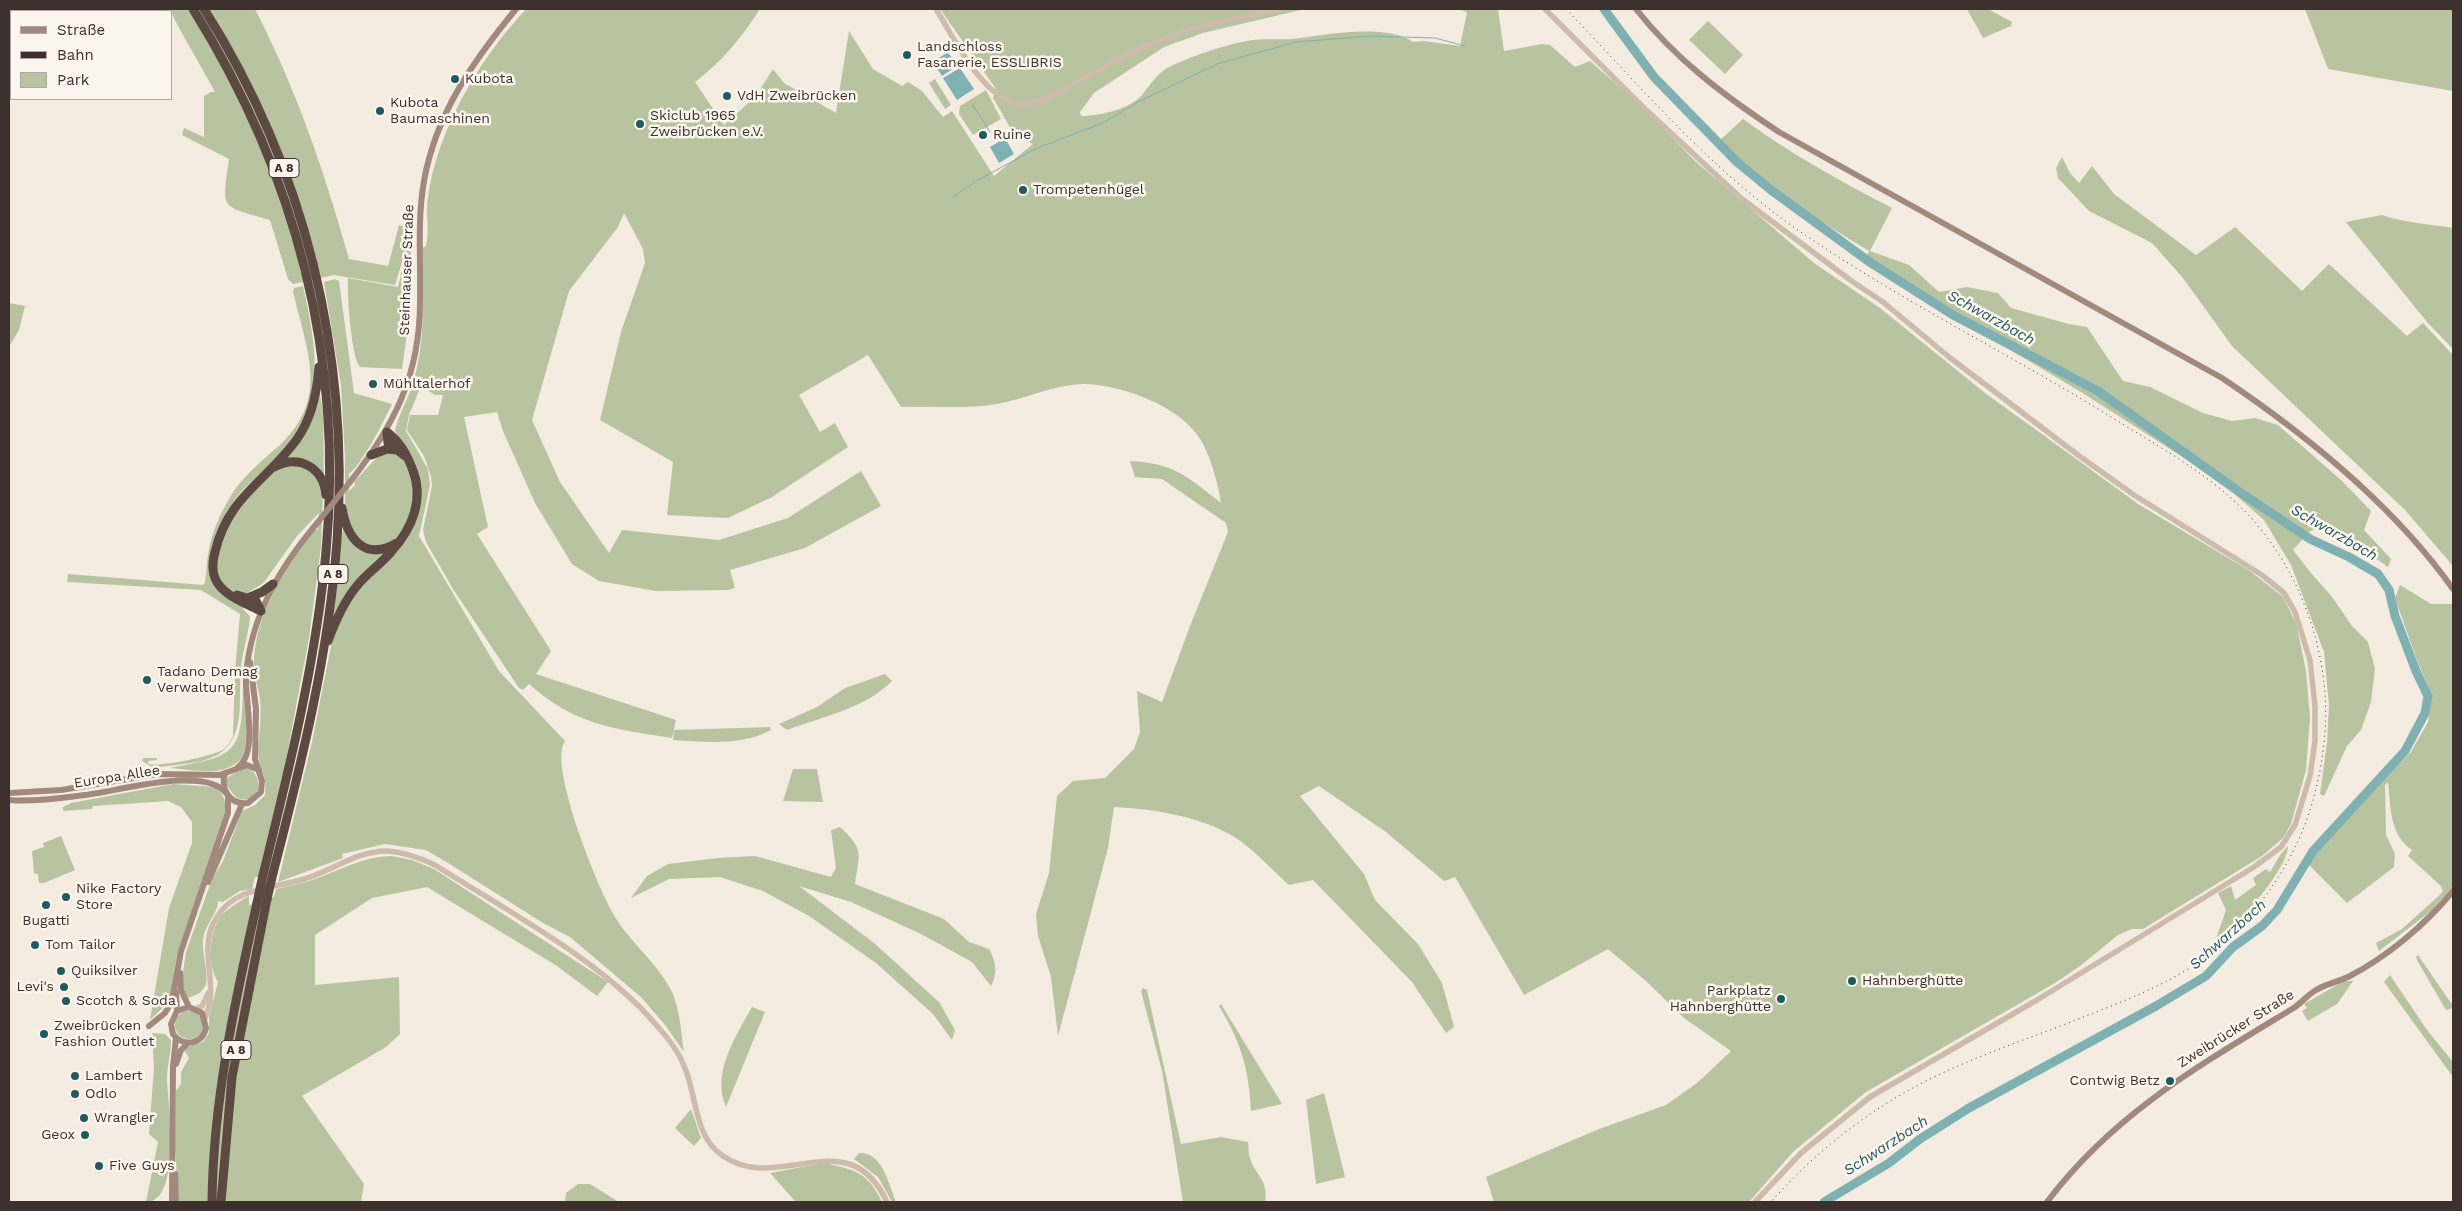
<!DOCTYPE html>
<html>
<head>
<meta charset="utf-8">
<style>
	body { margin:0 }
	#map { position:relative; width:2462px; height:1211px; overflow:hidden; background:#f4ebe1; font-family:"Work Sans",sans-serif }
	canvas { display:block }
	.frame { position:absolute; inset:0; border:10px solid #3b302b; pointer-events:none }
	.legend { position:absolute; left:10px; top:10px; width:162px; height:90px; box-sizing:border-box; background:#fbf5ee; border:1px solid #aea6a0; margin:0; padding:6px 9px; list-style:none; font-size:15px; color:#3b302b }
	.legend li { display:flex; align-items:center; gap:10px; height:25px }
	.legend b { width:25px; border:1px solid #aea6a0 }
</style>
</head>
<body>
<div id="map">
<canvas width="2462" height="1211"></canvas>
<div class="frame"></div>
<ul class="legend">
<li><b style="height:6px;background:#a18a7d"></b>Straße</li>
<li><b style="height:6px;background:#3b302b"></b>Bahn</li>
<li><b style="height:14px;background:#b8c4a0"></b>Park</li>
</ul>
</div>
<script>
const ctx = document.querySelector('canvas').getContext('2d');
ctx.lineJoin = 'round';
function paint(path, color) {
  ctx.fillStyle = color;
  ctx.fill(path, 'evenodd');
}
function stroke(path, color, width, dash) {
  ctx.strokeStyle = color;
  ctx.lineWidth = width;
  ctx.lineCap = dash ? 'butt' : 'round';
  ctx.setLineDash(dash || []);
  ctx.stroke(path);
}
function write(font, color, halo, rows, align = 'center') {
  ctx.font = font + ' "Work Sans",sans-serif';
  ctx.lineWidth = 5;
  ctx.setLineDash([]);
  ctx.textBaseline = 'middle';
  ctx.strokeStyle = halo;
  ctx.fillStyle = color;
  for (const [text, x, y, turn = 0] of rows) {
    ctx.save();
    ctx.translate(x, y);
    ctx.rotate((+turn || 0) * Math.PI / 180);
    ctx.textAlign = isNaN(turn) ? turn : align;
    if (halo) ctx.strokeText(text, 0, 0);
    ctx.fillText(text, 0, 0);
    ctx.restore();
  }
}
const green = new Path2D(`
	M167,9H255C297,91 324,170 349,259L388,266L399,225L412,230L395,285L334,275L293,284L288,279L270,220C219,205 222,211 229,159L182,135L184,128L204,137V96L211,92H215C210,81 171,16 171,11Z
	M526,9H760C741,38 723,61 695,82L724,125L756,96L773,69L784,83L836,113L849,31L873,69L902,86L908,82L922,91L943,117L952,111L994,176L1033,144L1014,134L993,98L996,89L940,9H1305L1203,33L1164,47L1094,93L1080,112L1081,116C1098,116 1126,110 1139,98C1148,89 1155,75 1167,68C1191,56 1221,46 1247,41C1263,38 1277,40 1293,39C1325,35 1385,23 1413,42L1424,41L1460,46L1467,12L1458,9H1498L1504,51L1542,44L1550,45L1575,67L1590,61L1642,107L1695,161L1814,263L1880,308L1985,393L2075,458L2138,504L2250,571L2283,597L2296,623L2306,671L2310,718L2306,770L2291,824L2283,838L2262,856L2143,929H2132L2118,935L2080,966L2055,983L1866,1092L1793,1152L1749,1202H1494L1486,1177L1599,1129L1666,1105L1697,1083L1731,1051L1684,1018L1646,981L1608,949L1524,995L1455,877L1444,881L1386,832L1319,786L1300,796L1364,874L1375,900L1418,944L1442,983L1454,1027L1446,1033L1412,982L1313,880L1289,885C1271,869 1254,849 1233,836C1198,816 1154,809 1114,807L1108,848L1058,1036L1051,977L1038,936L1036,914L1049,873L1057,796L1073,781L1105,778L1134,749L1140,732L1137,691L1162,702L1190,626L1228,532L1226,523L1162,479L1135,477L1130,461C1174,463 1188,477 1221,503C1218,485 1212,461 1203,444C1185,407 1121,384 1082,384C1053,385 1025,399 997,404C970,409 930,406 901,407L868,355L799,395L820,432L835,423L848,447L772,497L728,518L667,515L673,462L600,420L621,332L645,263L643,249L624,213L618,227L569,291L532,420L560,482L609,553L622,530L719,540L788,518L861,471L881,506L805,548L730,570L735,588L729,590L656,591L599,581L572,564L535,503L503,431L497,412L464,417L488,527L477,534L551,651L536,674L676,720L672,738C614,729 575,725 529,684L523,690L519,688L453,589L426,542L423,530L432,486L431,476L424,456L407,430L410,415H438L443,395H435L421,386L409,415L406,431L428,469L430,485L419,536L499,671L565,741C547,764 600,895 617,920C633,945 659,965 672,992C680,1009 681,1033 684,1052L665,1025L642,998L570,937L543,923L448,863L426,850L385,844L342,854L343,858L278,882L312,742L333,636L352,596L409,535L419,512L421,489L395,431C399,412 411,395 415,376C426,334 423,291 422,248L426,246C430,230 425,213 428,197C437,130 480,58 526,9Z
	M1967,9H1988L2012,22L2011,26L1983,38Z
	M2305,9H2453V91L2328,69Z
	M1708,21L1743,55L1725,74L1689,40Z
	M935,79L951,105L945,109L929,83Z
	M986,90L1001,119L973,135L959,114L960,106Z
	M1743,119C1791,154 1840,181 1892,208L1870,251L1909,265L1939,292L1967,287L1998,293L2011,308L2069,324L2087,327L2123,381L2150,387L2203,413L2232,421L2255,418L2278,425L2342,481L2371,511L2364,530L2391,559L2388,567L2326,524L2309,532L2293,550L2311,573L2332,597L2352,626L2368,642L2375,669L2371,702L2361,730L2347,746L2324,796L2320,794L2327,743L2329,705L2324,652L2291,565L2264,520L2220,481L2081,392L1864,263L1869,251C1816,219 1763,185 1719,141Z
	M2062,157L2070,173L2079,183L2092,166L2114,194L2196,255L2235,227L2302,291L2329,264L2407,336L2423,323L2453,355V566L2405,510L2232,346L2183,278L2152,243L2089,211L2058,178L2056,168Z
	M2382,215C2405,223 2429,224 2453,228V349L2427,322L2346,222Z
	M408,246L411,249V305L402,369L360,367C351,357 347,293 348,278L398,287Z
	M335,279L339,281L354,393L392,404C384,421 363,463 349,474V491L355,485L354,482L379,455L393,452C396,454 400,455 403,458C426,480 411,556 371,547C366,546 359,540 354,538L345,507V457L341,385L324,282Z
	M303,286C316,345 328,405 282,453C265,471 242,485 230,508C220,527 216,550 209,570L245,606L243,609L250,616C249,634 242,652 241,669C239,685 241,701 239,716C233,767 195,761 154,768L142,761L143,758H157V760L148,761L149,764C161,767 214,756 224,749C228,746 231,740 233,736L235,671L240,614L201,590L67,582L68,574L204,585C207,576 206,565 208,555C211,535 219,516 229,499C241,477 262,461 281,444C331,396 305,347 293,291L294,288Z
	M9,303L25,306L19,330L9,347Z
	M319,391L323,410L324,476L318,470L283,461Z
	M294,464L314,472L323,495L321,547L309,638L284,770L258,877H255L252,889L240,891L223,902L218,901C218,912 207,923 204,934C200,951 209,968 206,985L200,993L186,999L182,978L186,952L212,879L223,861L242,811L255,805L265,795C268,776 258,767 258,750C259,733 262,717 260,700C258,686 253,673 254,658C258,608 286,569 315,529L318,530L319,513L297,536L265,581C259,588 252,588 247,594C202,591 217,541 233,515C239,506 247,499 253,491C258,486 263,477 269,473C276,469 286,467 294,464Z
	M343,527L354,543L390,548L333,620Z
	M2400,585L2431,604H2453V886L2431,911L2379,951L2376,943L2402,929L2443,892L2441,886L2408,856L2412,850C2389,834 2391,808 2388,782L2385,785L2386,835L2395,854L2394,867L2347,903L2307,863L2346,818L2411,752L2428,722L2432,694L2418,663L2395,598Z
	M885,674L892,681C866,708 821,717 787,730L779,724L817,707L845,688Z
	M243,683C245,704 250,738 242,757C239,764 223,771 215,771C199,772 184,769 169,768C237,756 242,755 243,683Z
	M770,727L771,730C741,746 706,742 673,740L674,730Z
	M246,767C256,772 259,778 258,790L249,799C234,802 233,792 225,783L228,777Z
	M793,769H817L823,802L783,801Z
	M173,784L214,787C226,794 226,804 225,817L180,945L175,966L171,1000L150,1020L169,908L192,843V822L181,807L168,801L93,806L92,809L63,811V807L71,803Z
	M840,827C865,850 859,854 855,884L944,919L969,942L989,949C996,962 998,973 991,986L972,962L921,934L851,902L799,886L874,943L939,1002L955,1030L952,1040L933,1014L876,963L809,916L763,891L720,877L669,879L631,898L647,876L668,864L718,858L755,856L831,877L836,868L831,830Z
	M61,836L75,870L44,883H39L38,874L34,873L32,851L44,847L43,843Z
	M2288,846C2288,869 2235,929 2215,942L2226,910L2218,893L2231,886L2235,900L2256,885L2253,878L2266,869L2270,872L2280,855Z
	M392,856L412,860L434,869L608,982L597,996L557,966L427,887L372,898L315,935V985L399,977L400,1034L386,1047L302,1096L364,1184L361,1202H178L175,1148L176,1091L181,1084V1072L189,1058L184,1050L187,1047L203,1042L209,1033V1017L218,982C207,965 209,932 221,916C226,910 243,899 249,896V905L274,897L276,889C290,886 304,883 318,878C345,868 362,857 392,856Z
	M2418,955L2453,1006V1008L2446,1010L2418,962L2416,957Z
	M2390,975L2427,1030L2453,1062V1077L2384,982Z
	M2344,981H2353L2337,1004L2308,1021L2302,1011L2307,1008L2304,1004Z
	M1143,988L1147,990L1181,1144L1221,1137L1248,1142C1249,1148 1248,1153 1250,1158C1255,1176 1269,1179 1265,1202H1183L1162,1071L1141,991Z
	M1221,1004L1282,1104L1251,1111C1249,1069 1241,1042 1219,1006Z
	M752,1007L765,1012L726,1107C711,1073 736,1036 752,1007Z
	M175 1025a14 14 0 1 1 28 0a14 14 0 1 1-28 0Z
	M152,1033L165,1034L171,1040C171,1053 167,1066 167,1079C168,1103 182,1202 146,1202L158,1142L149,1134L154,1067Z
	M1324,1093L1345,1177L1316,1184L1306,1100Z
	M691,1109L701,1138L694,1146L675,1128Z
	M859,1153C883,1152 889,1185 896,1202H892L878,1177L854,1159Z
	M824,1163C855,1170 867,1171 882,1202H796L770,1173Z
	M578,1184H590L619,1202H565L566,1193Z`);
const water = new Path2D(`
	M948,52L957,66L942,76L933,62Z
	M960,68L974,89L957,100L943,78Z
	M1005,138L1014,154L999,163L990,147Z`);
const stream = new Path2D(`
	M973,105L990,132
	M953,197L978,180L1035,149L1103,123L1138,102L1217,64L1296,42L1370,36L1435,38L1465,46`);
const river = new Path2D(`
	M1604,9L1654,77L1737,162L1771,190L1871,263L1953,315L2098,391L2241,493L2310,539L2349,557L2378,574L2389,590L2395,616L2416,671L2428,696L2425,713L2405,751L2313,851L2277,910L2262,926L2233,947L2206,976L2156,1006L1969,1108L1920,1139L1889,1163L1824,1202`);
const tertiary = new Path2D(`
	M936,9C954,38 978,89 1011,102C1032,110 1053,94 1071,85C1103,68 1135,49 1170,37C1205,23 1243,17 1280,9
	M1545,9L1643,107L1742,199L1853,282L1883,302L1949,357L2078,455L2134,495L2262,575L2284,593L2295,612L2310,660L2315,706V741L2310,776L2295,825L2281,847L2254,867L2037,1000L1870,1097L1801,1153L1755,1202
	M196,1009L202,1006L209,992
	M205,1018C220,986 199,954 213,924C218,914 225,905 235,899C254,888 280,886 301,880C331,872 355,851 387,851C404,852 420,858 435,865C507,911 603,961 658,1027C669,1039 679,1052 685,1068C697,1097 694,1137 723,1156C779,1195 848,1119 887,1202`);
const secondary = new Path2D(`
	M1636,9C1675,59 1726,97 1779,132L2222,378C2307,435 2394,506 2453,589
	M350,482C394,426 420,375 420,302C421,261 417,221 424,181C436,113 474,60 516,9
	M238,767C259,752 244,697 246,675C251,615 281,566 318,522
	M225,773C220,790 230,805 248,803L261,792L262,781L255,759L256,709L250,662
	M9,793L61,790L158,774L220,775L247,765L259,770
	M9,800C34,802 60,798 85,795C115,792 205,765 226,793
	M208,882L242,804
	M180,973L181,990L189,1007
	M176,992L177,1011L171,1024L173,1034C184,1048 202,1044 206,1028L202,1013L189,1007L177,1011
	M149,1026L165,1013L172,1001L181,951L228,813V796
	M176,1064L181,1050L188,1043
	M175,1174L176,1202
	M172,1202L173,1066L176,1038
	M2047,1202C2113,1114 2200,1065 2292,1009C2301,1004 2307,995 2316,990C2326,984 2337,982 2348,977C2387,957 2425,925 2453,891`);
const motorway = new Path2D(`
	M193,9C296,174 344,357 326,552C316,662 289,769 263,875
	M204,9C305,168 350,354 337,541C329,653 301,765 273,873
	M387,432L388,443L405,456
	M371,455L387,449L397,450
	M274,467C299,454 323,467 326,495
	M342,508C347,538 364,562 397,543
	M237,595L256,601L261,611
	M248,598L262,592L273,584
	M261,611C247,604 228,597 219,585C212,576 212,563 215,552C228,496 267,481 297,439C312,418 317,393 319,367
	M328,641C335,622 343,603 356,587C366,574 380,565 391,552C412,529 425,499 412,468C406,453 400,442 387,432
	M212,1202C213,1101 235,1001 257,903
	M221,1202L232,1077L267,899`);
const rail = new Path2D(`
	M1566,9C1639,85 1708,167 1795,228C1897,299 2010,354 2116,420C2169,453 2224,482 2263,532C2307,588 2330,663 2325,733C2318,814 2290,874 2234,933C2188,980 2123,1001 2063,1025C2016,1043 1969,1059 1924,1082C1866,1112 1814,1153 1771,1202`);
const secondaryBridge = new Path2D(`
	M318,522L350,482`);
const motorwayBridge = new Path2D(`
	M267,899L273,873
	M257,903L263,875`);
const markers = [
	[907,55,5,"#1f5a5e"],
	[455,79,5,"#1f5a5e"],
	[727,96,5,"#1f5a5e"],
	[380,111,5,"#1f5a5e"],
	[640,124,5,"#1f5a5e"],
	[983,135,5,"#1f5a5e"],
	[1023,190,5,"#1f5a5e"],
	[373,384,5,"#1f5a5e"],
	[147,680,5,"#1f5a5e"],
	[66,897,5,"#1f5a5e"],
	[46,905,5,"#1f5a5e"],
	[35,945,5,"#1f5a5e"],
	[61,971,5,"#1f5a5e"],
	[1852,981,5,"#1f5a5e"],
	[64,987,5,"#1f5a5e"],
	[1781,999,5,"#1f5a5e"],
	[66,1001,5,"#1f5a5e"],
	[44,1034,5,"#1f5a5e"],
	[75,1076,5,"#1f5a5e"],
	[2170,1081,5,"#1f5a5e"],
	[75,1094,5,"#1f5a5e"],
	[84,1118,5,"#1f5a5e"],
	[85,1135,5,"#1f5a5e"],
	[99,1166,5,"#1f5a5e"]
];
const shields = [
	[284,168,30],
	[333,574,30],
	[236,1050,30]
];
const shieldNames = [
	["A 8",284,168],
	["A 8",333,574],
	["A 8",236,1050]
];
const poiNames = [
	["Landschloss",917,47],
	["Fasanerie, ESSLIBRIS",917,63],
	["Kubota",465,79],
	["VdH Zweibrücken",737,96],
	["Kubota",390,103],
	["Baumaschinen",390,119],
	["Skiclub 1965",650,116],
	["Zweibrücken e.V.",650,132],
	["Ruine",993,135],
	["Trompetenhügel",1033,190],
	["Mühltalerhof",383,384],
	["Tadano Demag",157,672],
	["Verwaltung",157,688],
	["Nike Factory",76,889],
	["Store",76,905],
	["Bugatti",46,921,"center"],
	["Tom Tailor",45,945],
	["Quiksilver",71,971],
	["Hahnberghütte",1862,981],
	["Levi's",54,987,"right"],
	["Parkplatz",1771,991,"right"],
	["Hahnberghütte",1771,1007,"right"],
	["Scotch & Soda",76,1001],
	["Zweibrücken",54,1026],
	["Fashion Outlet",54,1042],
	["Lambert",85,1076],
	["Contwig Betz",2160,1081,"right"],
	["Odlo",85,1094],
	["Wrangler",94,1118],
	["Geox",75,1135,"right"],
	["Five Guys",109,1166]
];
const streetNames = [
	["Steinhauser Straße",407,270,-88],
	["Europa Allee",117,777,-9],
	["Zweibrücker Straße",2236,1029,-32]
];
const waterNames = [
	["Schwarzbach",1991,318,29],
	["Schwarzbach",2334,533,30],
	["Schwarzbach",2228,935,-42],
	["Schwarzbach",1886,1146,-33]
];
paint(green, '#b8c4a0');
paint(water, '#7fb0b2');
stroke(stream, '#7fb0b2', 1);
stroke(river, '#7fb0b2', 9);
stroke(tertiary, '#cdbbac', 5.5);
stroke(secondary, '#a18a7d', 6);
stroke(motorway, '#5c4a42', 9);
stroke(rail, '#3b302b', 1, [1, 4]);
stroke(secondaryBridge, '#a18a7d', 6);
stroke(motorwayBridge, '#5c4a42', 9);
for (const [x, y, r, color] of markers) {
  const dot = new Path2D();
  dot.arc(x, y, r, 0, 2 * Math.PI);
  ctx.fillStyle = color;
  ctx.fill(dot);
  stroke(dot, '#fbf5ee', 2);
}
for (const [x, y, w] of shields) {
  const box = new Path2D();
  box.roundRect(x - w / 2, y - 9.5, w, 19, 4);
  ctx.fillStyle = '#fbf5ee';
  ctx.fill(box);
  stroke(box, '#3b302b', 1);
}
write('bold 12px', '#3b302b', null, shieldNames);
write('14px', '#3b302b', '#fbf5ee', poiNames, 'left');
write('14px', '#3b302b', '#fbf5ee', streetNames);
write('italic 15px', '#1f5a5e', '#fbf5ee', waterNames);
</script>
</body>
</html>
